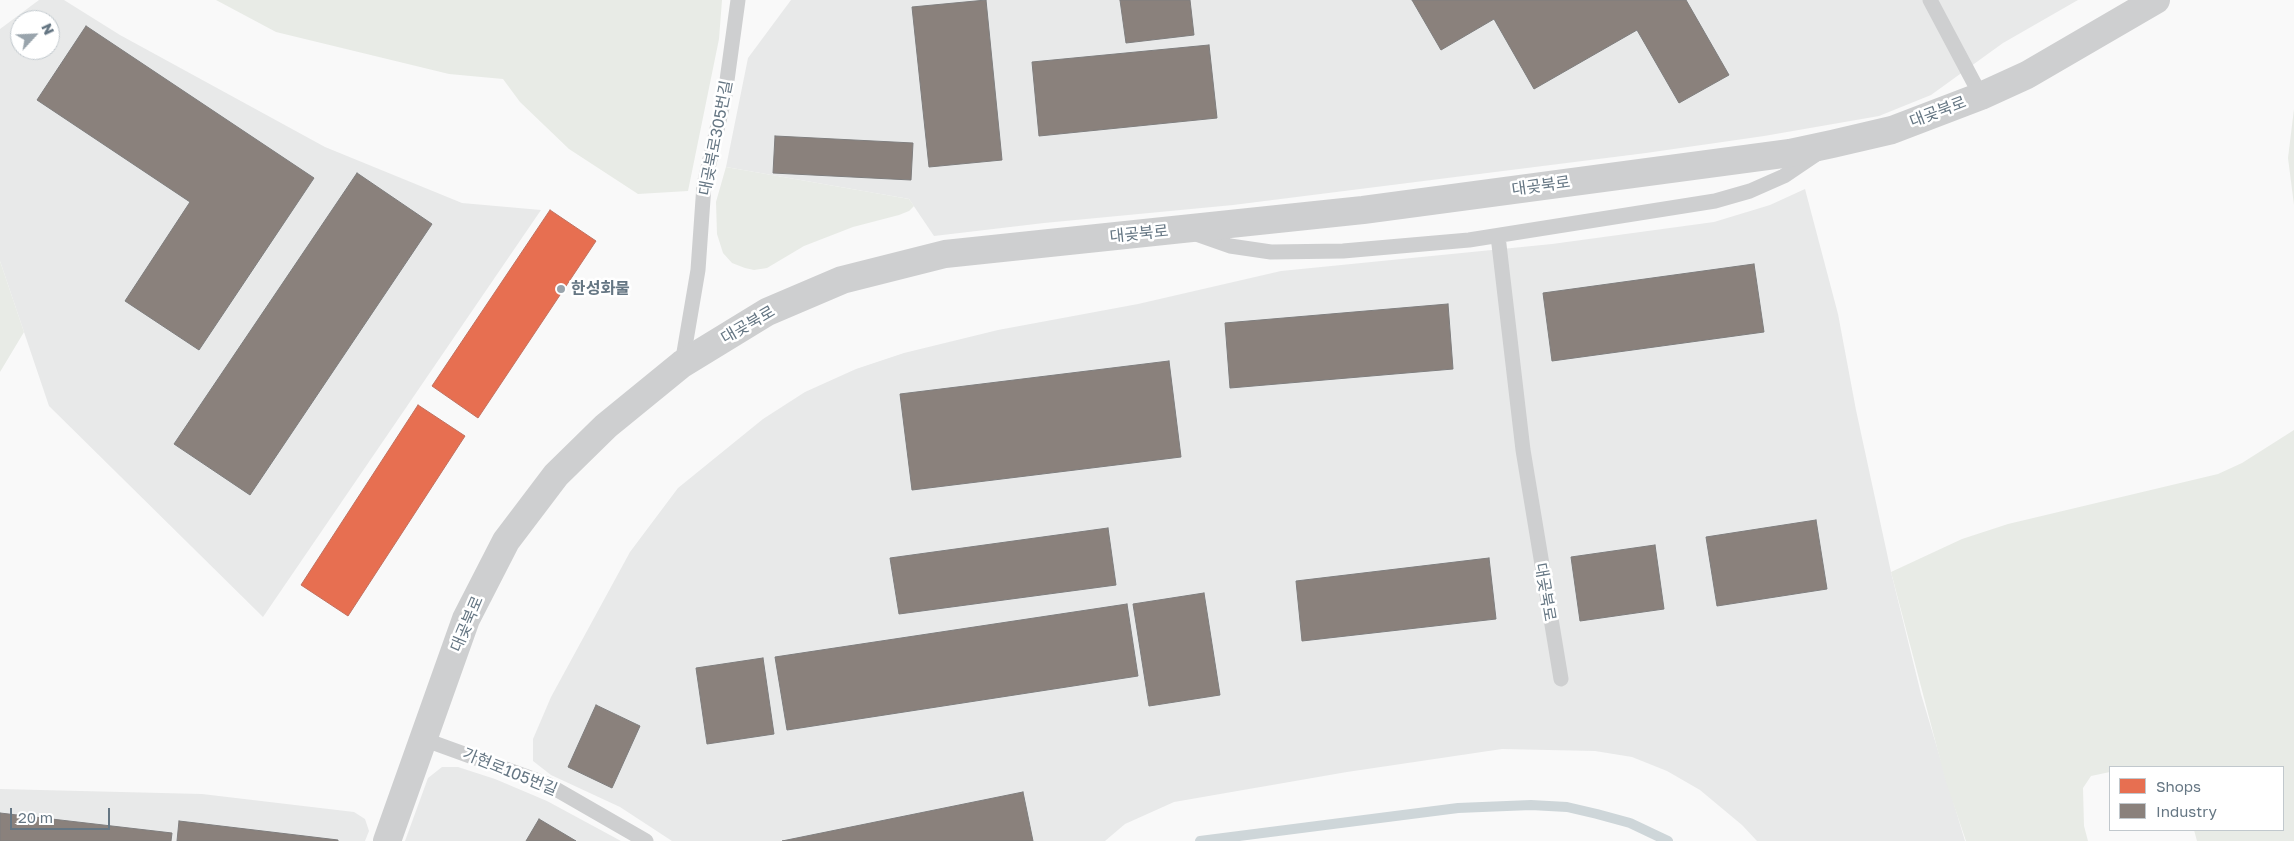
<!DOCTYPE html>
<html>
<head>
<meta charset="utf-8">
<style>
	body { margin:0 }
	#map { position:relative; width:2294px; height:841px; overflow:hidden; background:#f9f9f9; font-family:"Golos Text",sans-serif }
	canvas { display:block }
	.legend { position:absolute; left:2109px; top:766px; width:175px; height:65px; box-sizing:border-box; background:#fff; border:1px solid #c1c8cd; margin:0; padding:6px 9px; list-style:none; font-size:15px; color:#657683 }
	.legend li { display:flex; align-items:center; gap:10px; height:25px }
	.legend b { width:25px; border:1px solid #c1c8cd }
	.north { position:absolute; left:10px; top:10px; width:50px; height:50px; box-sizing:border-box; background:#fff; border:1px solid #c1c8cd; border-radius:50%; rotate:65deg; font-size:14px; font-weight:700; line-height:20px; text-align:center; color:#657683 }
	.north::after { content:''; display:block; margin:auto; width:18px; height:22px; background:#99a4ac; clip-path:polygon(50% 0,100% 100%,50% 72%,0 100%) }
	.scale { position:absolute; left:10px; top:808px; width:100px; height:22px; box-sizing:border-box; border:2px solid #657683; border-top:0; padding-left:6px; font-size:15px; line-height:18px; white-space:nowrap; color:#657683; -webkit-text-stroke:4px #fff; paint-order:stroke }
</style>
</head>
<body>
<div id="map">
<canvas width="2294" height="841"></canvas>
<ul class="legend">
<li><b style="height:14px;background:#e76f51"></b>Shops</li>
<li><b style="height:14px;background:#8a817c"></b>Industry</li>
</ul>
<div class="north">N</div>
<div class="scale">20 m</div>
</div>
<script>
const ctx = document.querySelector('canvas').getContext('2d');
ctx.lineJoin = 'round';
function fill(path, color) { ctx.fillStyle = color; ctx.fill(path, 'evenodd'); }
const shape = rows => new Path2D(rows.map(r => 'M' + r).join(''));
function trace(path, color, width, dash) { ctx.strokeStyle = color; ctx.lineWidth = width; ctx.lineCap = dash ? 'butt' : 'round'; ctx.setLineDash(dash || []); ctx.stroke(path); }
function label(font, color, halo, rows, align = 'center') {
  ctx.font = font + ' "Golos Text","Noto Sans KR",sans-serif'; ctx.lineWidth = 5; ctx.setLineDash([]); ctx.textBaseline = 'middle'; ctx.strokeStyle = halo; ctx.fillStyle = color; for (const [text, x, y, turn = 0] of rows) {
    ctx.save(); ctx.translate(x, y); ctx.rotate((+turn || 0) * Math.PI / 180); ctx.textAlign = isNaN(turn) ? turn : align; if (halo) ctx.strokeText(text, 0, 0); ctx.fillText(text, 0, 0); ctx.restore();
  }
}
fill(shape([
	[39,0,64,0,120,35,325,147,462,203,541,210,263,617,49,406,0,261,0,29],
	[20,20,50,20,50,50,20,50],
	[791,0,2078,0,2003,43,1931,95,1879,116,1764,136,1646,153,1233,205,1044,223,934,236,909,199,726,167,748,58],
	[1805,189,1838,314,1856,410,1891,572,1921,694,1965,841,1757,841,1742,825,1700,790,1667,771,1632,757,1595,751,1502,749,1347,772,1174,802,1125,824,1105,841,672,841,620,807,551,775,533,761,533,739,551,697,630,552,678,488,763,419,805,392,856,369,904,353,998,330,1138,304,1281,271,1552,244,1714,222,1770,205],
	[442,767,458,767,495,779,547,801,621,841,405,841,428,778],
	[0,789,202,794,354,812,365,819,369,831,365,841,0,841]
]), '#e8e9e9');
fill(shape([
	[216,0,722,0,719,39,688,191,638,194,569,149,520,102,503,79,449,74,276,32],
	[2294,109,2294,205,2288,158],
	[726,167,909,199,914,206,909,211,899,215,853,227,804,246,767,268,754,270,745,268,732,263,723,253,717,234,716,202],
	[0,261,24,332,0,372],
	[2294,430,2294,841,2197,841,2194,830,2283,830,2283,767,2110,767,2110,772,2091,776,2083,788,2084,826,2088,841,1966,841,1946,782,1891,572,1962,539,2008,524,2218,474,2242,463]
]), '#e8ebe6');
const shops = shape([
	[550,210,596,241,478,418,432,386,550,210],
	[418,405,465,436,348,616,301,585,418,405]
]);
fill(shops, '#e76f51');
trace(shops, '#c07160', 1);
const industry = shape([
	[986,0,1002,160,929,167,912,7,986,0],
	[1120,0,1190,0,1194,35,1126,43,1120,0],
	[1412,0,1686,0,1729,75,1679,103,1637,30,1534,89,1494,19,1441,50,1412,0],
	[86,26,314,178,199,350,125,301,190,202,37,100,86,26],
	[1209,45,1217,118,1039,136,1032,62,1209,45],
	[775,136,913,143,911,180,773,173,775,136],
	[357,173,432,224,250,495,174,444,357,173],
	[1754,264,1764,332,1552,361,1543,293,1754,264],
	[1448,304,1453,369,1230,388,1225,323,1448,304],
	[1169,361,1181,457,912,490,900,394,1169,361],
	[1816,520,1827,589,1717,606,1706,537,1816,520],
	[1108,528,1116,585,899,614,890,558,1108,528],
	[1655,545,1664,609,1580,621,1571,557,1655,545],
	[1489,558,1496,619,1302,641,1296,581,1489,558],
	[1204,593,1220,695,1149,706,1133,604,1204,593],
	[1127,604,1138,676,787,730,775,657,1127,604],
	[763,658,774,734,707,744,696,668,763,658],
	[596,705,640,726,612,788,568,767,596,705],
	[1023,792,1033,841,782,841,1023,792],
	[0,813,172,833,171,841,0,841,0,813],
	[539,819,576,841,526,841,539,819],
	[179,821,338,840,338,841,177,841,179,821]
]);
fill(industry, '#8a817c');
trace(industry, '#7f7e7e', 1);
trace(shape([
	[1200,841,1458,808,1531,805,1567,807,1597,814,1630,823,1668,841]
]), '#ced6d9', 10);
trace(shape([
	[1930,0,1981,96],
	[1193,233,1230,246,1271,252,1343,251,1469,240,1715,201,1750,191,1784,176,1818,153],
	[1498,236,1523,450,1561,679],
	[682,364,698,270,704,185,725,95,738,0],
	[423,739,547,784,646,841]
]), '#cecfd0', 15);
trace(shape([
	[387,841,466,619,506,541,556,475,606,426,682,364,767,312,842,280,945,254,1363,210,1790,153,1832,144,1892,130,1981,96,2027,75,2156,0]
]), '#cecfd0', 28);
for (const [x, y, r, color] of [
	[561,289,5,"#99a4ac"]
]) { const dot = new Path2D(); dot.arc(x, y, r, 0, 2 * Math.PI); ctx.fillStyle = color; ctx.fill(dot); trace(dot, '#fff', 2); }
label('16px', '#657683', '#fff', [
	["대곶북로",1938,112,-21],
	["대곶북로305번길",716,138,-79],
	["대곶북로",1541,186,-8],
	["대곶북로",1139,234,-6],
	["대곶북로",748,325,-30],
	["대곶북로",1545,592,80],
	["대곶북로",467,624,-67],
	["가현로105번길",510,772,22]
]);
label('bold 16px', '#657683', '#fff', [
	["한성화물",571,289]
], 'left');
</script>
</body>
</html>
